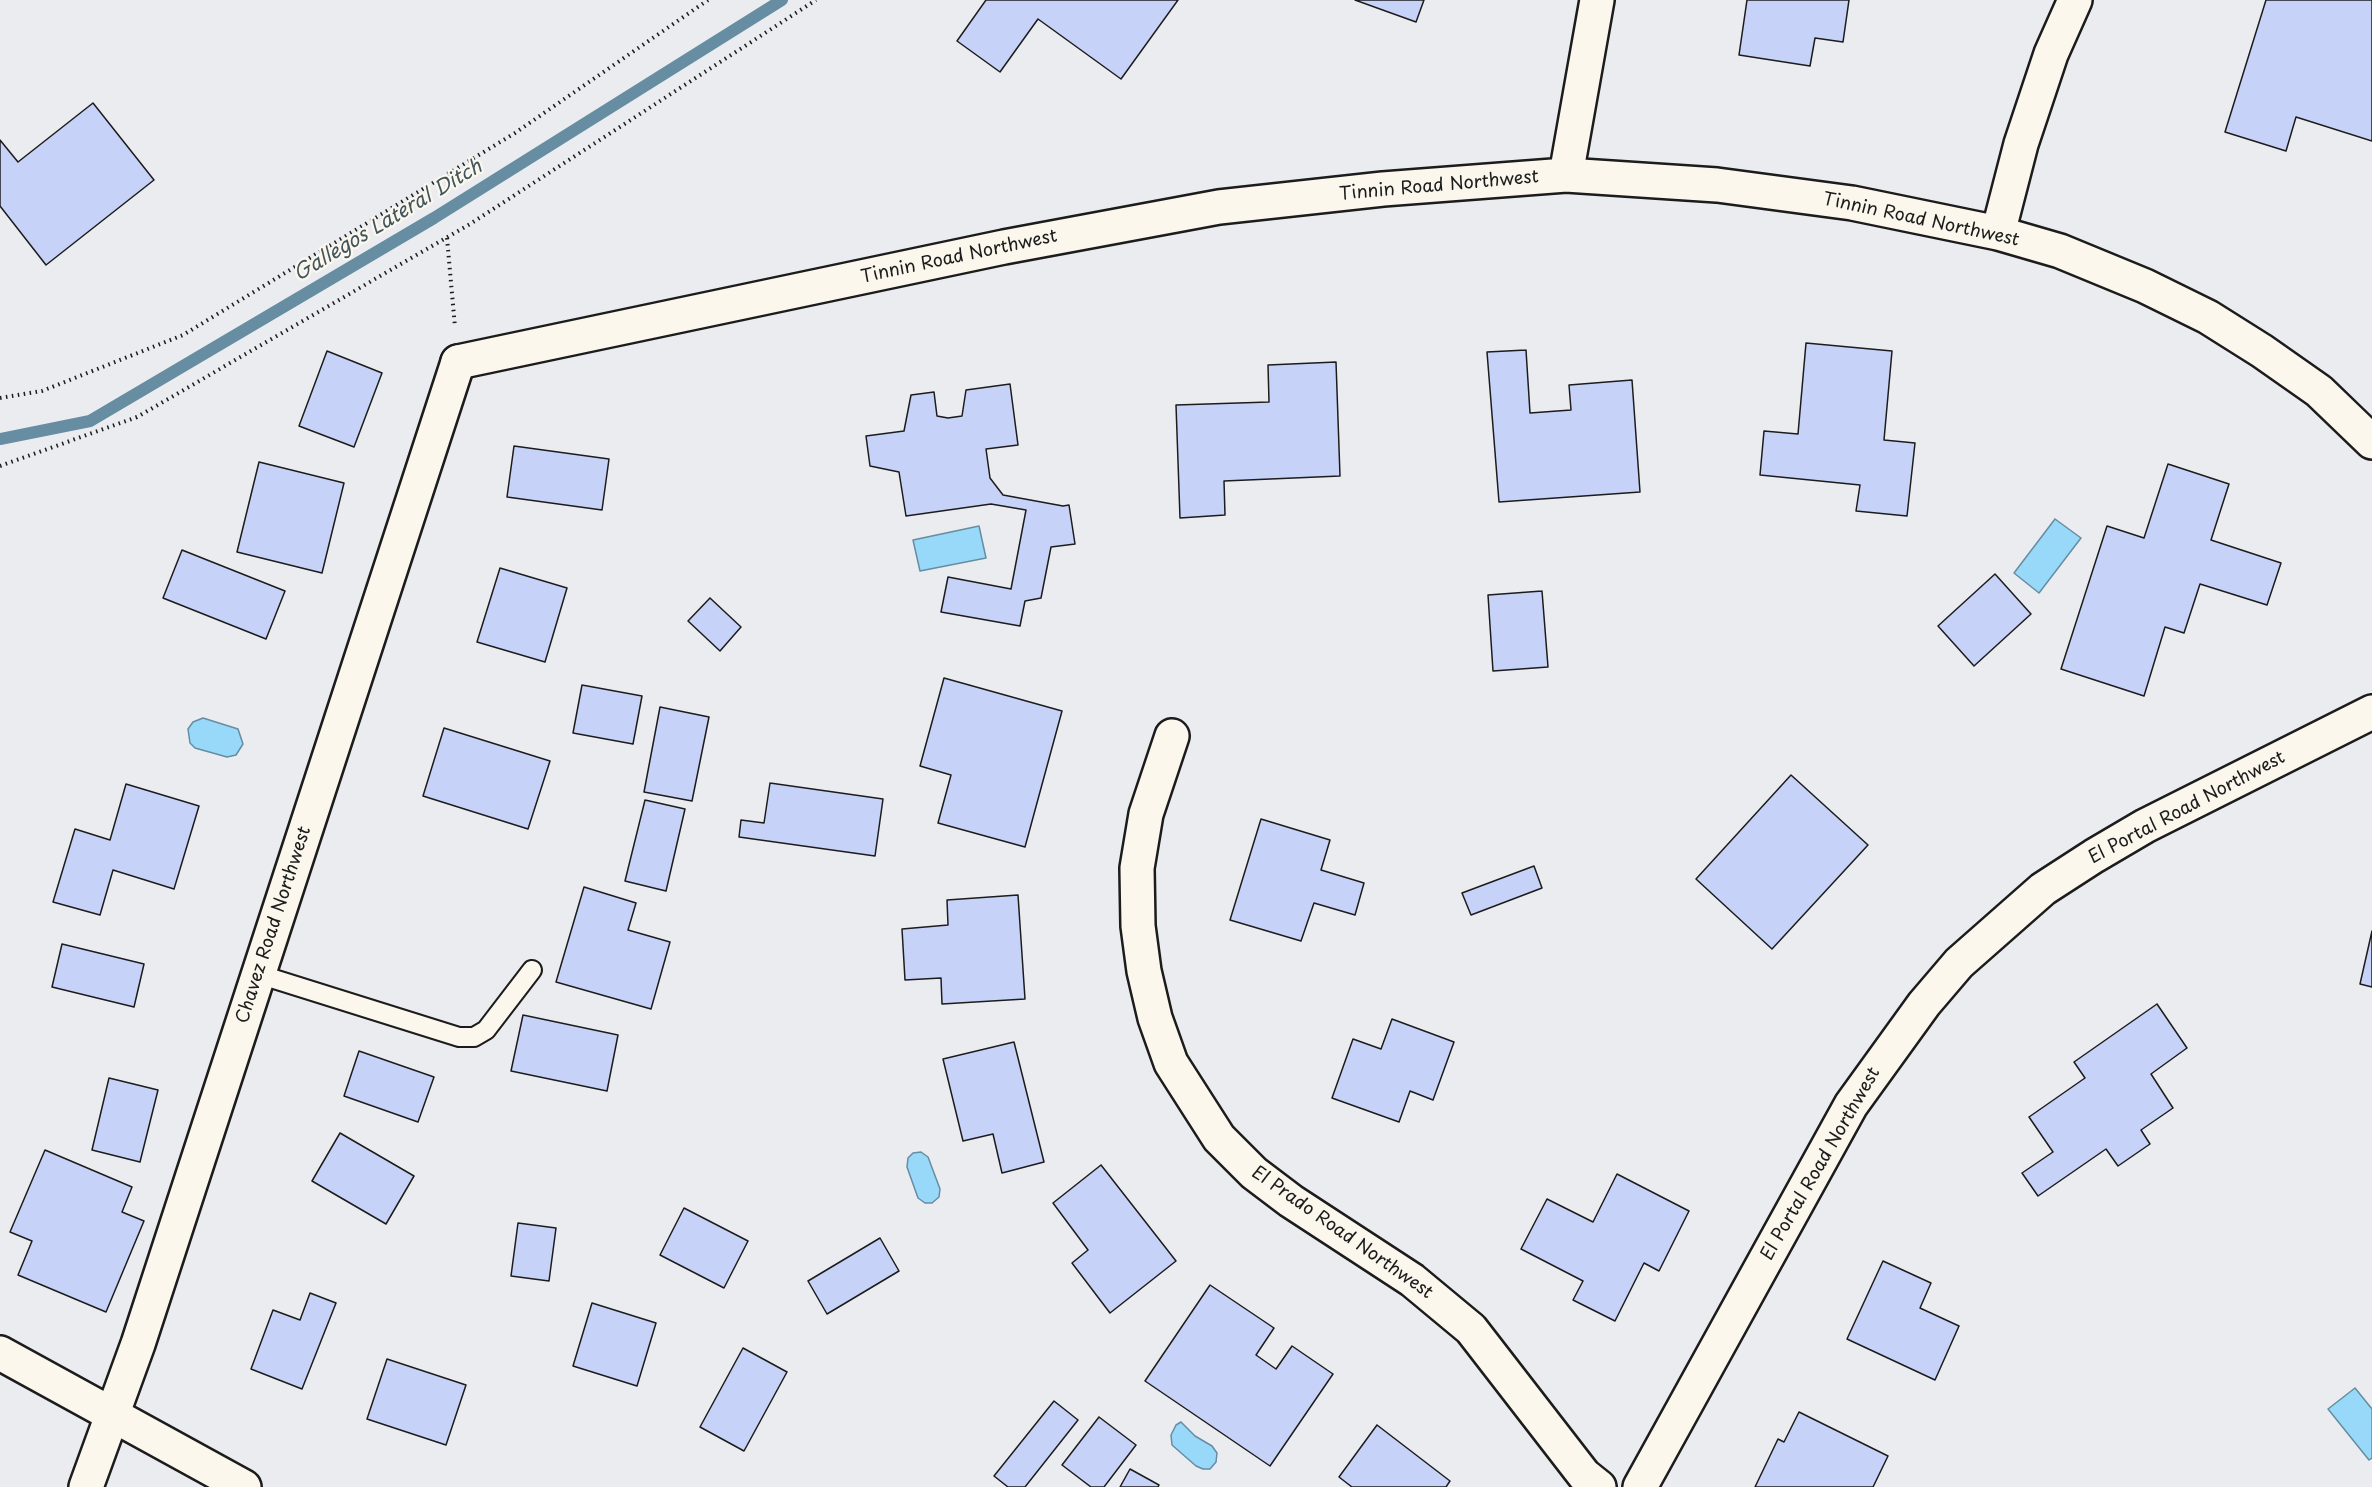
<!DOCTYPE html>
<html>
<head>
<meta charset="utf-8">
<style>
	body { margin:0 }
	canvas { display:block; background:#ebecf0 }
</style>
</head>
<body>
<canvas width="2372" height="1487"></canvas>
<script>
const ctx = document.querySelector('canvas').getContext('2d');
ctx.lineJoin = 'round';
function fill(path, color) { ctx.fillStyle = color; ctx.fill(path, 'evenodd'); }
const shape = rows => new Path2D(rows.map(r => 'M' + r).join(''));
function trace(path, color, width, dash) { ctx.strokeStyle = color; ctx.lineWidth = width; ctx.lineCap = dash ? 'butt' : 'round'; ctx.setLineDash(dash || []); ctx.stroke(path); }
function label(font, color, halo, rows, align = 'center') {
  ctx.font = font + ' "Playpen Sans",sans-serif'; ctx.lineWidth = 4.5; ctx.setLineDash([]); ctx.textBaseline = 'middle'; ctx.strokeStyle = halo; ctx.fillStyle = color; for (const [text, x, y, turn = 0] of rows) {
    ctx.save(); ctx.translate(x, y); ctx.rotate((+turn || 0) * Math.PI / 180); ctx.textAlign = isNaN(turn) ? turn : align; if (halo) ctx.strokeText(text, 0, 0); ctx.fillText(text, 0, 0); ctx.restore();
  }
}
const water = shape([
	[2055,519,2081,538,2039,593,2014,573,2055,519],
	[979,526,986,558,920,571,913,540,979,526],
	[203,718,238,729,243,744,236,755,227,757,195,748,190,743,188,729,193,722,203,718],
	[921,1152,928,1157,940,1189,939,1197,932,1203,925,1203,918,1198,907,1167,908,1158,913,1153,921,1152],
	[2355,1388,2372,1409,2372,1458,2369,1460,2328,1409,2355,1388],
	[1181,1422,1195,1436,1212,1446,1217,1453,1216,1462,1210,1469,1203,1469,1196,1466,1172,1445,1171,1435,1176,1425,1181,1422]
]);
fill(water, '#98d9fa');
trace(water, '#668da1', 1.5);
trace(shape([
	[0,439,90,421,434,218,782,0]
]), '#668da1', 12);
const building = shape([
	[986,0,1178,0,1121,79,1038,19,1000,72,957,41,986,0],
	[1355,0,1424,0,1416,22,1355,0],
	[1747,0,1849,0,1843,42,1815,38,1810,66,1739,55,1747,0],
	[2266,0,2372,0,2372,141,2296,117,2286,151,2225,132,2266,0],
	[93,103,154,180,46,265,0,206,0,140,18,162,93,103],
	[1806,343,1892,351,1884,440,1915,443,1907,516,1856,511,1860,485,1760,475,1764,431,1798,434,1806,343],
	[1526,350,1530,413,1571,410,1569,385,1632,380,1640,492,1499,502,1487,352,1526,350],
	[327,351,382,373,354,447,299,426,327,351],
	[1336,362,1340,476,1224,481,1225,515,1180,518,1176,405,1269,402,1268,365,1336,362],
	[1010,384,1018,445,986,449,990,478,1003,495,1063,506,1069,505,1075,544,1051,547,1041,598,1025,601,1020,626,941,612,948,577,1011,589,1026,510,991,504,906,516,899,472,870,466,866,436,904,431,911,395,934,392,937,416,948,418,962,416,966,390,1010,384],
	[514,446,609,459,602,510,507,497,514,446],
	[259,462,344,483,322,573,237,552,259,462],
	[2168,464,2229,484,2211,540,2281,563,2267,605,2200,584,2184,633,2165,627,2144,696,2061,669,2107,526,2144,538,2168,464],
	[182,550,285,591,266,639,163,598,182,550],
	[500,568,567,588,545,662,477,642,500,568],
	[1995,574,2031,614,1974,666,1938,626,1995,574],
	[1542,591,1548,667,1493,671,1488,595,1542,591],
	[710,598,741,627,720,651,688,621,710,598],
	[944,678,1062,711,1025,847,938,823,951,775,920,766,944,678],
	[582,685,642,696,633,744,573,733,582,685],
	[660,707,709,717,692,801,644,792,660,707],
	[444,728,550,761,528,829,423,796,444,728],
	[1791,775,1868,845,1772,949,1696,879,1791,775],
	[770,783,883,799,875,856,739,837,741,820,764,823,770,783],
	[126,784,199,806,174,889,113,870,100,915,53,902,75,829,110,840,126,784],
	[645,800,685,809,666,891,625,881,645,800],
	[1261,819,1330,840,1321,870,1364,883,1355,915,1314,903,1301,941,1230,920,1261,819],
	[1534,866,1542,888,1471,915,1462,893,1534,866],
	[584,887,636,903,628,930,670,942,651,1009,556,982,584,887],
	[1018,895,1025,999,942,1004,941,978,905,980,902,929,948,925,947,900,1018,895],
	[2372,931,2372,987,2360,984,2372,931],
	[62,944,144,964,134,1007,52,987,62,944],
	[2157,1004,2187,1048,2151,1074,2173,1108,2141,1130,2150,1144,2118,1166,2106,1149,2038,1196,2022,1173,2053,1152,2029,1117,2085,1078,2074,1062,2157,1004],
	[523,1015,618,1035,607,1091,511,1071,523,1015],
	[1392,1019,1454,1042,1433,1100,1410,1091,1399,1122,1332,1098,1353,1039,1381,1049,1392,1019],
	[1014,1042,1044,1162,1002,1173,993,1134,963,1141,943,1059,1014,1042],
	[359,1051,434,1077,418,1122,344,1096,359,1051],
	[109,1078,158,1090,140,1162,92,1150,109,1078],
	[340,1133,414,1176,386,1224,312,1181,340,1133],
	[45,1150,132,1187,122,1212,144,1221,106,1312,18,1275,32,1241,10,1232,45,1150],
	[1101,1165,1176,1261,1110,1313,1072,1263,1088,1250,1053,1203,1101,1165],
	[1617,1174,1689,1211,1659,1271,1644,1263,1615,1321,1573,1300,1583,1281,1521,1249,1547,1199,1593,1222,1617,1174],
	[684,1208,748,1241,724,1288,660,1255,684,1208],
	[518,1223,556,1228,549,1281,511,1276,518,1223],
	[880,1238,899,1271,827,1314,808,1281,880,1238],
	[1883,1261,1931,1283,1920,1308,1959,1326,1935,1380,1847,1339,1883,1261],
	[1210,1285,1274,1328,1256,1355,1276,1369,1292,1346,1333,1374,1270,1466,1145,1381,1210,1285],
	[310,1293,336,1303,302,1389,251,1369,273,1310,300,1320,310,1293],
	[592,1303,656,1323,637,1386,573,1366,592,1303],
	[743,1348,787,1372,744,1451,700,1427,743,1348],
	[387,1359,466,1385,446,1445,367,1419,387,1359],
	[1054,1401,1078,1420,1025,1487,1008,1487,994,1476,1054,1401],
	[1799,1412,1888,1456,1873,1487,1755,1487,1778,1439,1784,1442,1799,1412],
	[1099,1417,1136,1445,1104,1487,1091,1487,1062,1465,1099,1417],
	[1377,1425,1450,1481,1446,1487,1352,1487,1339,1477,1377,1425],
	[1130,1469,1159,1485,1158,1487,1120,1487,1130,1469]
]);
fill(building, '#c7d2f9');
trace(building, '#1c1c1c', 1.5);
const lane = shape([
	[258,974,459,1037,474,1037,486,1030,532,970]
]);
const street = shape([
	[1566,175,1597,0],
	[1998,233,2021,144,2051,54,2075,0],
	[458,362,1004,247,1219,207,1383,189,1566,175,1717,185,1852,203,1998,233,2060,251,2145,286,2208,317,2262,351,2319,391,2372,442],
	[1172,736,1146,814,1137,868,1138,926,1144,971,1155,1018,1171,1063,1219,1138,1254,1173,1291,1201,1412,1280,1471,1329,1584,1475,1599,1487],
	[1640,1487,1851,1105,1924,1004,1959,963,2043,889,2094,856,2145,826,2372,712]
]);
const secondary = shape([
	[0,1353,244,1487],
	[86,1487,138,1344,458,362]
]);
trace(lane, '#1c1c1c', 22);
trace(street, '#1c1c1c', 38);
trace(secondary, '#1c1c1c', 38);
trace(shape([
	[447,238,455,327],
	[0,398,42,391,183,335,515,133,708,0],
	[0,466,137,417,470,224,816,0]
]), '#1c1c1c', 4, [1.5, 4.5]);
trace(lane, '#fbf7ec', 18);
trace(street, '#fbf7ec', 33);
trace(secondary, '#fbf7ec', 33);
label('18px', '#1c1c1c', '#fbf7ec', [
	["Tinnin Road Northwest",1439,186,-5],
	["Tinnin Road Northwest",1921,220,12],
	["Tinnin Road Northwest",959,257,-12],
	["El Portal Road Northwest",2187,808,-28],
	["Chavez Road Northwest",274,925,-72],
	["El Portal Road Northwest",1821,1164,-60],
	["El Prado Road Northwest",1342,1233,35]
]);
label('italic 20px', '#41555f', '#fbf7ec', [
	["Gallegos Lateral Ditch",388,221,-31]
]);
</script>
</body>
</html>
